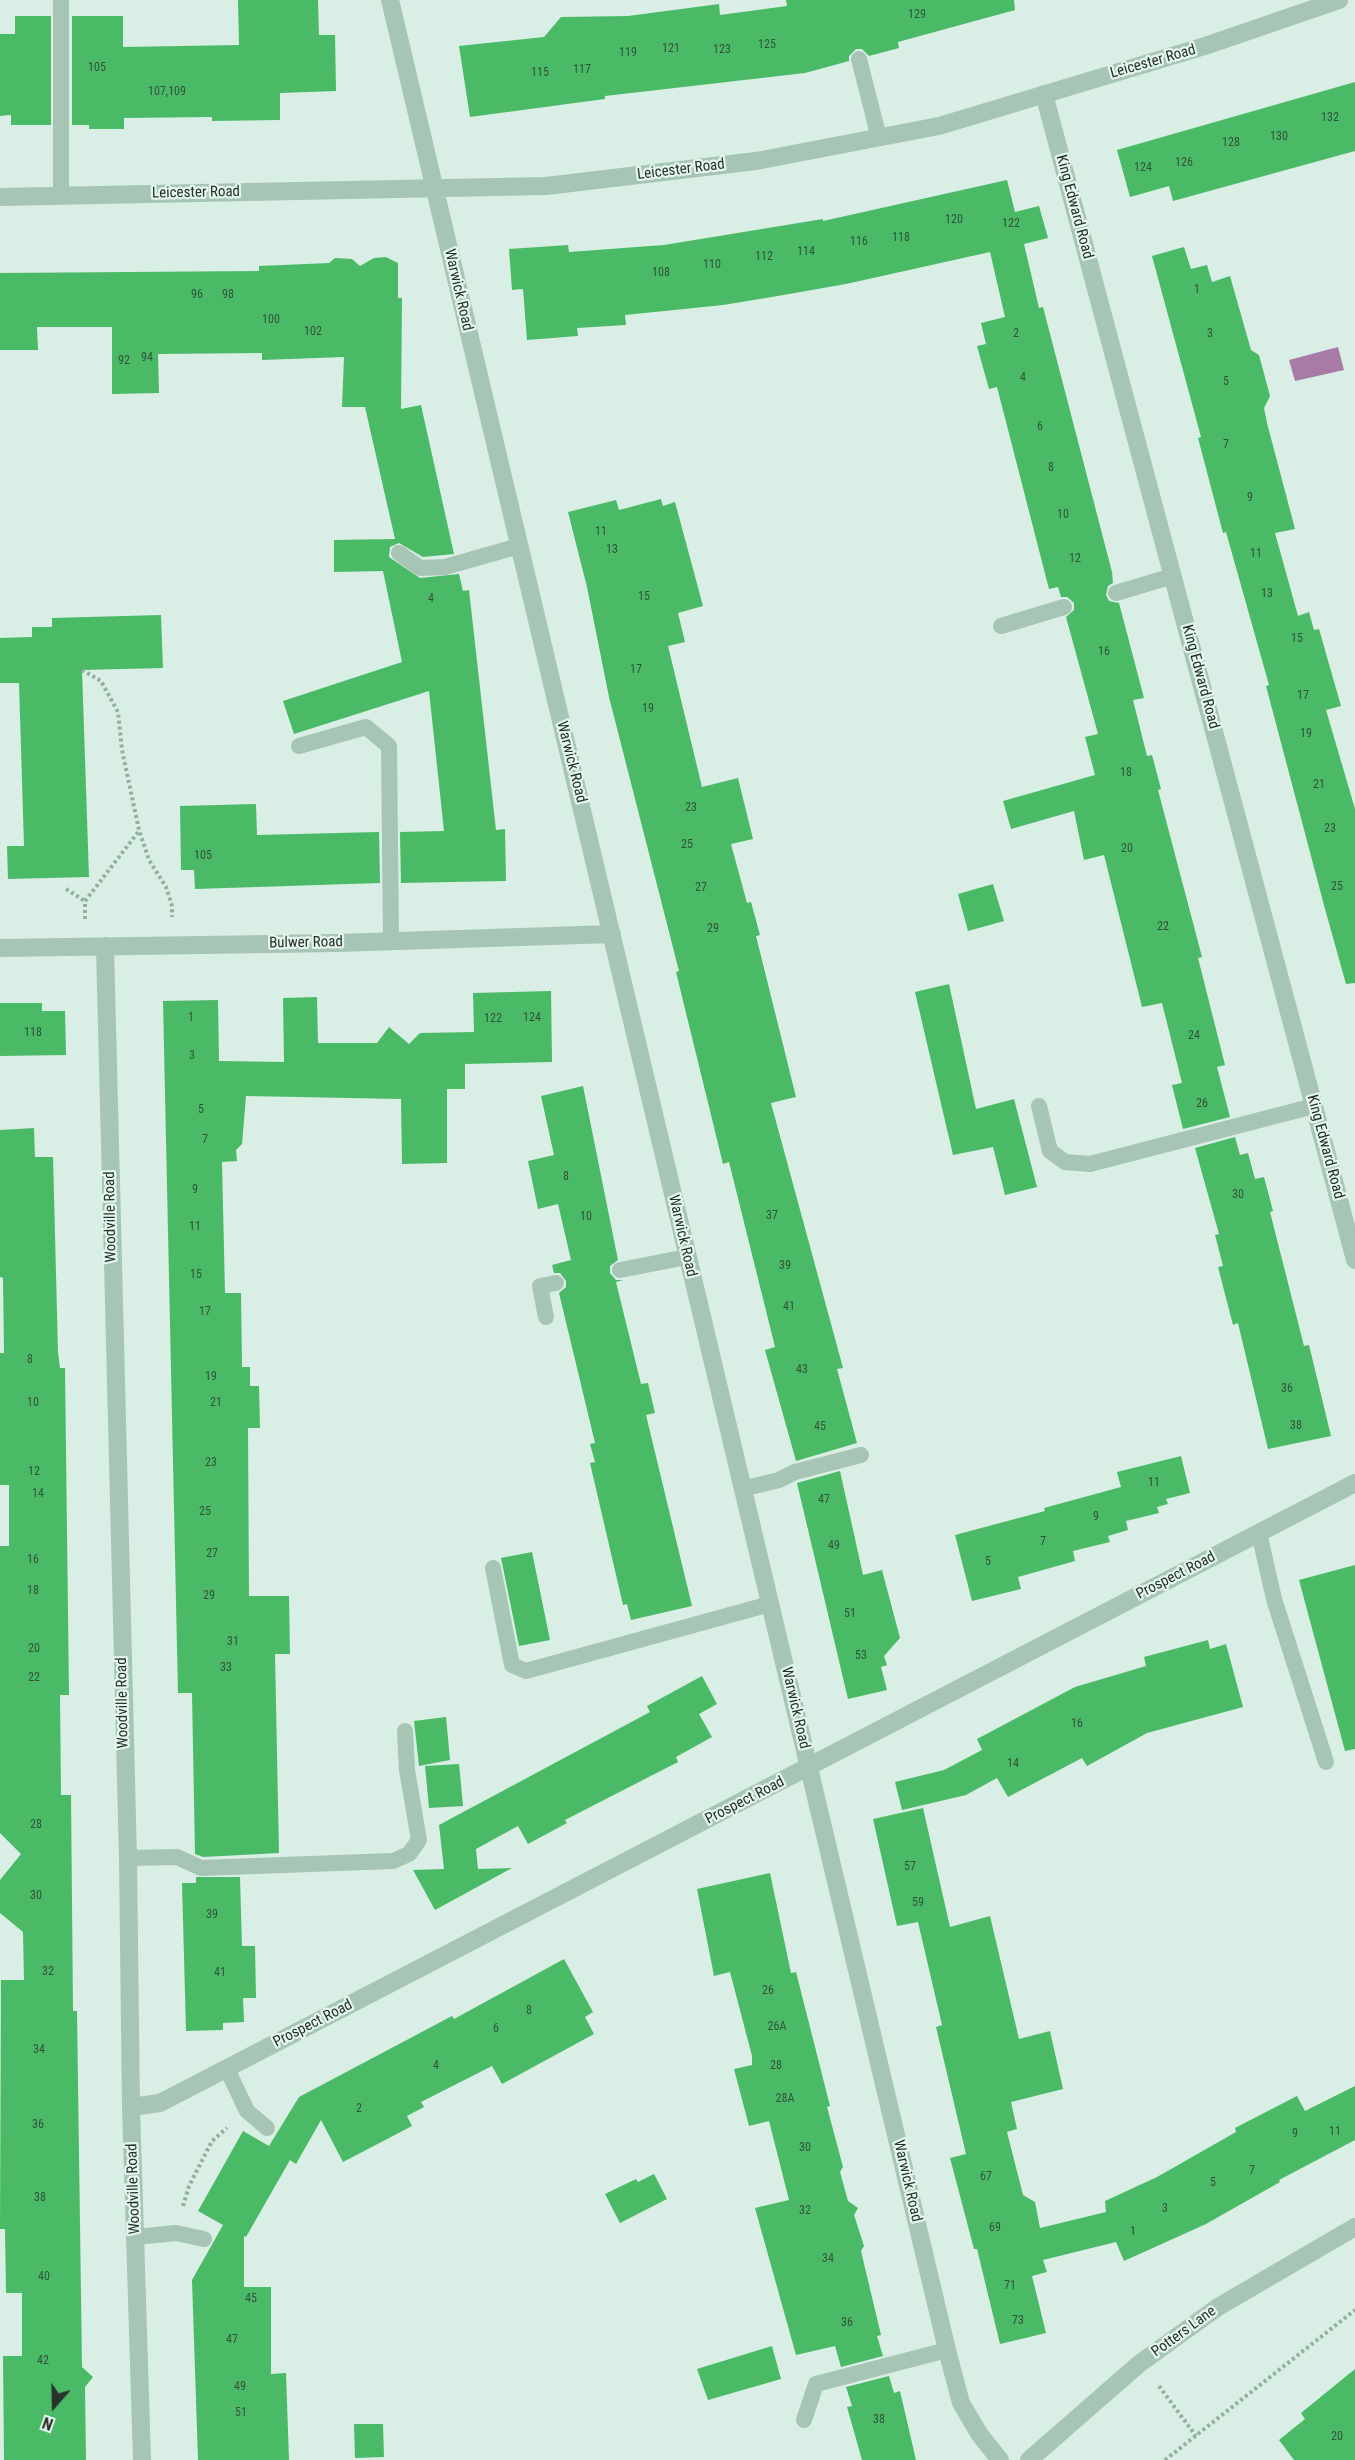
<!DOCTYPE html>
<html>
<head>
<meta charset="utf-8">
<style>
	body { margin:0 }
	#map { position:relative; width:1355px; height:2460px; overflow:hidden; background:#d9eee4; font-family:"Roboto Condensed",sans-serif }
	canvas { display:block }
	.north { position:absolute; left:24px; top:2376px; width:60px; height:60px; -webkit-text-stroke:4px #e4f6ee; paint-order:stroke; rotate:200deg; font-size:16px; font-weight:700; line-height:24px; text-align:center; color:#26322a }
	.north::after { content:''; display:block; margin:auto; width:21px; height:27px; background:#26322a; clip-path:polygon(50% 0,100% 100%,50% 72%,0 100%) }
</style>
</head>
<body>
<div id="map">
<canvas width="1355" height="2460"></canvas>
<div class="north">N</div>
</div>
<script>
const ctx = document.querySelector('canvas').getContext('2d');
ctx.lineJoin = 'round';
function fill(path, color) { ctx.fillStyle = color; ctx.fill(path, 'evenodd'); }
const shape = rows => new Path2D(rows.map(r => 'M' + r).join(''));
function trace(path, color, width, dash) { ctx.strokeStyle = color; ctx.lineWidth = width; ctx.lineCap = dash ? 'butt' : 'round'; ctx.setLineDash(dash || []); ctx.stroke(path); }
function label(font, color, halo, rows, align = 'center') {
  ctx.font = font + ' "Roboto Condensed",sans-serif'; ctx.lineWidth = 4.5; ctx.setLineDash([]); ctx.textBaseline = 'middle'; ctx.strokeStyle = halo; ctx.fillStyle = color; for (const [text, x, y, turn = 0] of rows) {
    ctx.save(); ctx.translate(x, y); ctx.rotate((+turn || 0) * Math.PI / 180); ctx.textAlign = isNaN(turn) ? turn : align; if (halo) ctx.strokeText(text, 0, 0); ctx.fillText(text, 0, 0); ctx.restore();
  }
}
fill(shape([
	[1338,347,1344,370,1295,381,1289,360]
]), '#a87ba6');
fill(shape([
	[238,0,318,0,319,35,335,35,336,91,280,93,280,120,212,121,212,117,124,118,124,129,89,129,89,125,72,125,72,16,123,16,123,47,239,45],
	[786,0,1014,0,1015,10,898,42,899,48,869,56,862,49,856,49,849,56,849,61,805,73,605,96,605,99,470,117,459,46,544,37,561,17,628,16,719,4,720,15,787,6],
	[15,16,51,16,51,125,11,125,11,115,0,116,0,34,15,34],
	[1355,82,1355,151,1173,201,1169,186,1130,197,1117,150],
	[1007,180,1015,212,1039,206,1048,238,1024,244,1039,308,1043,307,1112,572,1113,583,1108,586,1106,595,1109,601,1119,603,1144,698,1133,700,1147,756,1152,755,1161,789,1158,790,1202,957,1198,958,1225,1065,1217,1067,1230,1117,1183,1129,1172,1085,1182,1083,1162,1003,1142,1007,1104,855,1084,860,1074,811,1011,829,1003,801,1095,775,1085,737,1098,734,1066,617,1074,610,1074,603,1067,597,1061,597,1058,587,1049,589,997,387,989,389,977,346,986,344,981,323,1005,317,990,252,846,284,772,297,723,305,625,315,626,325,577,328,578,336,527,340,523,289,512,290,509,249,568,245,569,252,664,245,823,219,823,221],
	[1184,247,1191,269,1207,265,1212,282,1230,276,1251,350,1259,355,1270,396,1264,408,1267,423,1295,529,1275,533,1298,616,1309,612,1314,630,1319,629,1341,706,1326,710,1355,809,1355,983,1346,984,1325,909,1266,686,1269,685,1226,532,1223,533,1198,438,1201,437,1152,256],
	[386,257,398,263,398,298,402,298,401,409,421,405,454,554,423,557,399,543,390,547,389,557,420,578,459,574,463,591,469,590,496,830,505,829,506,881,401,883,400,832,444,831,429,691,294,734,283,701,402,662,383,571,334,572,334,540,395,539,365,407,342,407,344,357,262,360,262,353,158,354,159,393,112,394,112,327,37,327,38,350,0,350,0,273,259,271,259,266,329,263,335,258,352,259,360,266,374,258],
	[661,499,663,506,675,502,703,606,678,613,685,642,668,646,702,787,738,778,753,839,731,844,747,903,751,902,760,935,756,936,796,1097,771,1103,843,1368,837,1369,857,1443,796,1461,765,1350,775,1347,729,1162,723,1164,676,972,679,971,609,697,587,587,568,512,616,500,619,510],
	[161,615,163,668,82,670,89,877,8,879,7,846,24,846,19,683,0,683,0,638,32,637,32,627,52,627,52,618],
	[256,804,257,835,379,832,380,883,195,889,194,870,181,870,180,806],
	[993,884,1004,921,968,931,958,894],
	[949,984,976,1109,1014,1099,1037,1187,1005,1195,993,1147,953,1155,915,992],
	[551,991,552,1062,465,1064,465,1089,447,1089,447,1163,402,1164,401,1099,246,1096,242,1144,236,1150,237,1161,222,1162,225,1293,241,1293,242,1367,250,1367,250,1386,259,1386,260,1428,248,1428,249,1596,289,1596,290,1654,275,1654,279,1853,203,1857,195,1854,192,1693,178,1693,163,1001,218,1000,219,1061,284,1062,283,998,317,997,318,1043,377,1043,389,1027,409,1044,420,1033,474,1032,473,993],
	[0,1003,42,1003,42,1011,65,1011,66,1055,0,1056],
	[583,1086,618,1260,610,1266,610,1273,616,1280,623,1280,616,1282,641,1384,648,1383,655,1413,646,1415,692,1606,631,1620,627,1604,623,1605,590,1463,595,1462,590,1444,595,1443,559,1293,566,1287,566,1281,560,1273,554,1273,552,1265,571,1260,558,1204,538,1209,528,1161,554,1155,541,1096],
	[34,1128,35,1157,53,1157,58,1352,60,1368,65,1368,69,1695,60,1695,61,1795,71,1795,73,2011,77,2011,82,2367,93,2377,85,2387,86,2460,4,2460,3,2356,22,2356,22,2293,6,2293,5,2229,0,2229,1,1980,24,1980,23,1932,0,1913,0,1880,21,1854,0,1833,0,1546,9,1546,9,1485,0,1485,0,1353,4,1353,3,1278,0,1277,0,1130],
	[1235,1137,1240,1155,1248,1153,1255,1179,1264,1177,1273,1211,1270,1212,1304,1346,1309,1345,1331,1436,1268,1449,1238,1323,1233,1325,1218,1267,1223,1266,1215,1235,1219,1234,1195,1148],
	[1181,1456,1190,1493,1166,1499,1168,1504,1157,1507,1159,1513,1126,1521,1128,1530,1108,1536,1110,1542,1073,1551,1075,1561,1018,1577,1021,1589,972,1601,955,1535,1045,1511,1044,1508,1121,1487,1117,1472],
	[840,1471,863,1575,882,1570,900,1638,884,1656,887,1665,881,1667,887,1690,848,1699,797,1483],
	[532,1552,550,1640,519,1646,501,1558],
	[1355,1565,1355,1749,1345,1751,1299,1580],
	[1208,1640,1210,1649,1226,1644,1243,1707,1147,1733,1087,1766,1082,1758,1008,1797,997,1778,966,1795,902,1810,895,1782,944,1770,982,1750,977,1739,1075,1687,1146,1666,1144,1657],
	[702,1676,717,1704,699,1714,712,1737,676,1757,678,1762,565,1820,567,1823,528,1844,518,1826,476,1849,478,1869,512,1868,435,1910,413,1870,444,1869,439,1825,650,1712,647,1706],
	[446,1717,450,1760,419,1766,414,1721],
	[459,1764,463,1806,429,1808,425,1766],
	[923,1808,950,1927,990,1916,1019,2039,1050,2031,1063,2089,1011,2102,1017,2129,1007,2132,1023,2195,1035,2202,1040,2228,1106,2212,1105,2201,1157,2177,1236,2132,1235,2128,1297,2096,1305,2111,1355,2086,1355,2140,1279,2180,1280,2182,1206,2224,1124,2261,1116,2242,1043,2260,1047,2272,1032,2276,1046,2333,1000,2344,977,2249,974,2249,950,2158,966,2154,936,2027,942,2025,918,1922,897,1926,873,1819],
	[770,1873,791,1973,796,1972,830,2106,827,2107,843,2167,840,2172,848,2201,858,2208,854,2215,864,2246,861,2251,881,2335,877,2336,883,2356,841,2367,835,2346,796,2355,755,2208,789,2200,769,2121,749,2126,734,2069,752,2065,752,2056,730,1972,714,1976,697,1889],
	[196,1877,240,1877,242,1946,255,1946,256,1998,243,1998,244,2022,223,2023,223,2030,186,2031,182,1883,196,1883],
	[564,1959,593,2012,585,2017,594,2034,502,2084,492,2066,421,2102,424,2107,407,2116,412,2126,343,2162,321,2120,296,2164,290,2160,246,2237,244,2236,244,2287,271,2287,271,2374,286,2373,289,2460,198,2460,192,2280,223,2225,198,2211,243,2131,269,2146,299,2097,452,2016,454,2019],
	[654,2174,667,2199,620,2223,605,2194,636,2179,638,2182],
	[772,2346,781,2379,708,2400,697,2369],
	[1355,2369,1355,2460,1294,2460,1279,2440,1305,2419,1301,2413],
	[889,2376,894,2393,900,2391,916,2460,862,2460,847,2407,852,2406,846,2387],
	[354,2424,383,2424,384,2457,355,2458]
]), '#4bba67');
trace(shape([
	[82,670,101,681,118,712,122,750,139,830,149,860,166,887,172,906,172,917],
	[66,889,85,901],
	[85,919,85,901,139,831],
	[183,2206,189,2186,212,2141,227,2128],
	[1159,2386,1196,2436],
	[1165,2460,1355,2310]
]), '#91b09f', 4, [3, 3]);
trace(shape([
	[61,0,61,196],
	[859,59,879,138],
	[399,553,420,568,445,567,519,546],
	[1116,593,1173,576],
	[1001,626,1064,607],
	[299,746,366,727,389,746,391,941],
	[1039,1106,1050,1151,1065,1162,1090,1164,1314,1106],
	[620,1270,687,1257],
	[546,1317,540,1286,556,1283],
	[742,1489,779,1480,795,1472,861,1455],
	[1259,1533,1274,1599,1326,1762],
	[493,1568,512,1665,526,1671,770,1604],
	[128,1858,177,1857,201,1868,393,1861,409,1854,419,1840,407,1770,405,1731],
	[227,2069,247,2111,267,2128],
	[135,2237,176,2233,204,2239],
	[804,2420,816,2384,947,2350]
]), '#a6c5b4', 16);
trace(shape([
	[390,0,947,2350,961,2403,980,2435,1000,2460],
	[1044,94,1355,1260],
	[0,197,546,186,756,161,939,126,1205,46,1339,0],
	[105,946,128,1858,131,2107,142,2460],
	[0,948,337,943,612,934],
	[131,2107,160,2103,1355,1483],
	[1029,2460,1139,2364,1218,2307,1355,2227]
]), '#a6c5b4', 18);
label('12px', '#2f5439', null, [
	["129",917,15],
	["125",767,45],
	["121",671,49],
	["123",722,50],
	["119",628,53],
	["105",97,68],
	["117",582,70],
	["115",540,73],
	["107,109",167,92],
	["132",1330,118],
	["130",1279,137],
	["128",1231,143],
	["126",1184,163],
	["124",1143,168],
	["120",954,220],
	["122",1011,224],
	["118",901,238],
	["116",859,242],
	["114",806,252],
	["112",764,257],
	["110",712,265],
	["108",661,273],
	["1",1197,290],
	["96",197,295],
	["98",228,295],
	["100",271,320],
	["102",313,332],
	["2",1016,334],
	["3",1210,334],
	["94",147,358],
	["92",124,361],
	["4",1023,378],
	["5",1226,382],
	["6",1040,427],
	["7",1226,445],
	["8",1051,468],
	["9",1250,498],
	["10",1063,515],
	["11",601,532],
	["13",612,550],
	["11",1256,554],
	["12",1075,559],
	["13",1267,594],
	["15",644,597],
	["4",431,599],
	["15",1297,639],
	["16",1104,652],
	["17",636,670],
	["17",1303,696],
	["19",648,709],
	["19",1306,734],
	["18",1126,773],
	["21",1319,785],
	["23",691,808],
	["23",1330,829],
	["25",687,845],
	["20",1127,849],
	["105",203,856],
	["25",1337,887],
	["27",701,888],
	["22",1163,927],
	["29",713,929],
	["1",191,1018],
	["124",532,1018],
	["122",493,1019],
	["118",33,1033],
	["24",1194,1036],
	["3",192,1056],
	["26",1202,1104],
	["5",201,1110],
	["7",205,1140],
	["8",566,1177],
	["9",195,1190],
	["30",1238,1195],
	["37",772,1216],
	["10",586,1217],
	["11",195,1227],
	["39",785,1266],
	["15",196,1275],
	["41",789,1307],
	["17",205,1312],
	["8",30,1360],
	["43",802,1370],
	["19",211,1377],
	["36",1287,1389],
	["10",33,1403],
	["21",216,1403],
	["38",1296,1426],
	["45",820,1427],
	["23",211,1463],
	["12",34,1472],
	["11",1154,1483],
	["14",38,1494],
	["47",824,1500],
	["25",205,1512],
	["9",1096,1517],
	["7",1043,1542],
	["49",834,1546],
	["27",212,1554],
	["16",33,1560],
	["5",988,1562],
	["18",33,1591],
	["29",209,1596],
	["51",850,1614],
	["31",233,1642],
	["20",34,1649],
	["53",861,1656],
	["33",226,1668],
	["22",34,1678],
	["16",1077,1724],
	["14",1013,1764],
	["28",36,1825],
	["57",910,1867],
	["30",36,1896],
	["59",918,1903],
	["39",212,1915],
	["32",48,1972],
	["41",220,1973],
	["26",768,1991],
	["8",529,2011],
	["26A",777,2027],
	["6",496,2029],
	["34",39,2050],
	["4",436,2066],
	["28",776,2066],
	["28A",785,2099],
	["2",359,2109],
	["36",38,2125],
	["11",1335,2132],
	["9",1295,2134],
	["30",805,2148],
	["7",1252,2171],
	["67",986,2177],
	["5",1213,2183],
	["38",40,2198],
	["3",1165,2209],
	["32",805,2211],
	["69",995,2228],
	["1",1133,2232],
	["34",828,2259],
	["40",44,2277],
	["71",1010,2286],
	["45",251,2299],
	["73",1018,2321],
	["36",847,2323],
	["47",232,2340],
	["42",43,2361],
	["49",240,2387],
	["51",241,2413],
	["38",879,2420],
	["20",1337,2437]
]);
label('15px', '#26322a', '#e4f6ee', [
	["Leicester Road",1153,62,-16],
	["Leicester Road",681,170,-7],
	["Leicester Road",196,193,-1],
	["King Edward Road",1074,207,75],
	["Warwick Road",458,290,77],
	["King Edward Road",1200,677,75],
	["Warwick Road",571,762,76],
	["Bulwer Road",306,943,-1],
	["King Edward Road",1325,1147,75],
	["Woodville Road",111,1217,-91],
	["Warwick Road",682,1236,77],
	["Prospect Road",1176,1576,-27],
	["Woodville Road",123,1703,-91],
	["Warwick Road",795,1708,77],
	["Prospect Road",745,1801,-27],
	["Prospect Road",313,2024,-27],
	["Warwick Road",907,2181,77],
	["Woodville Road",134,2189,-92],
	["Potters Lane",1184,2332,-36]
]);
</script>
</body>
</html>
